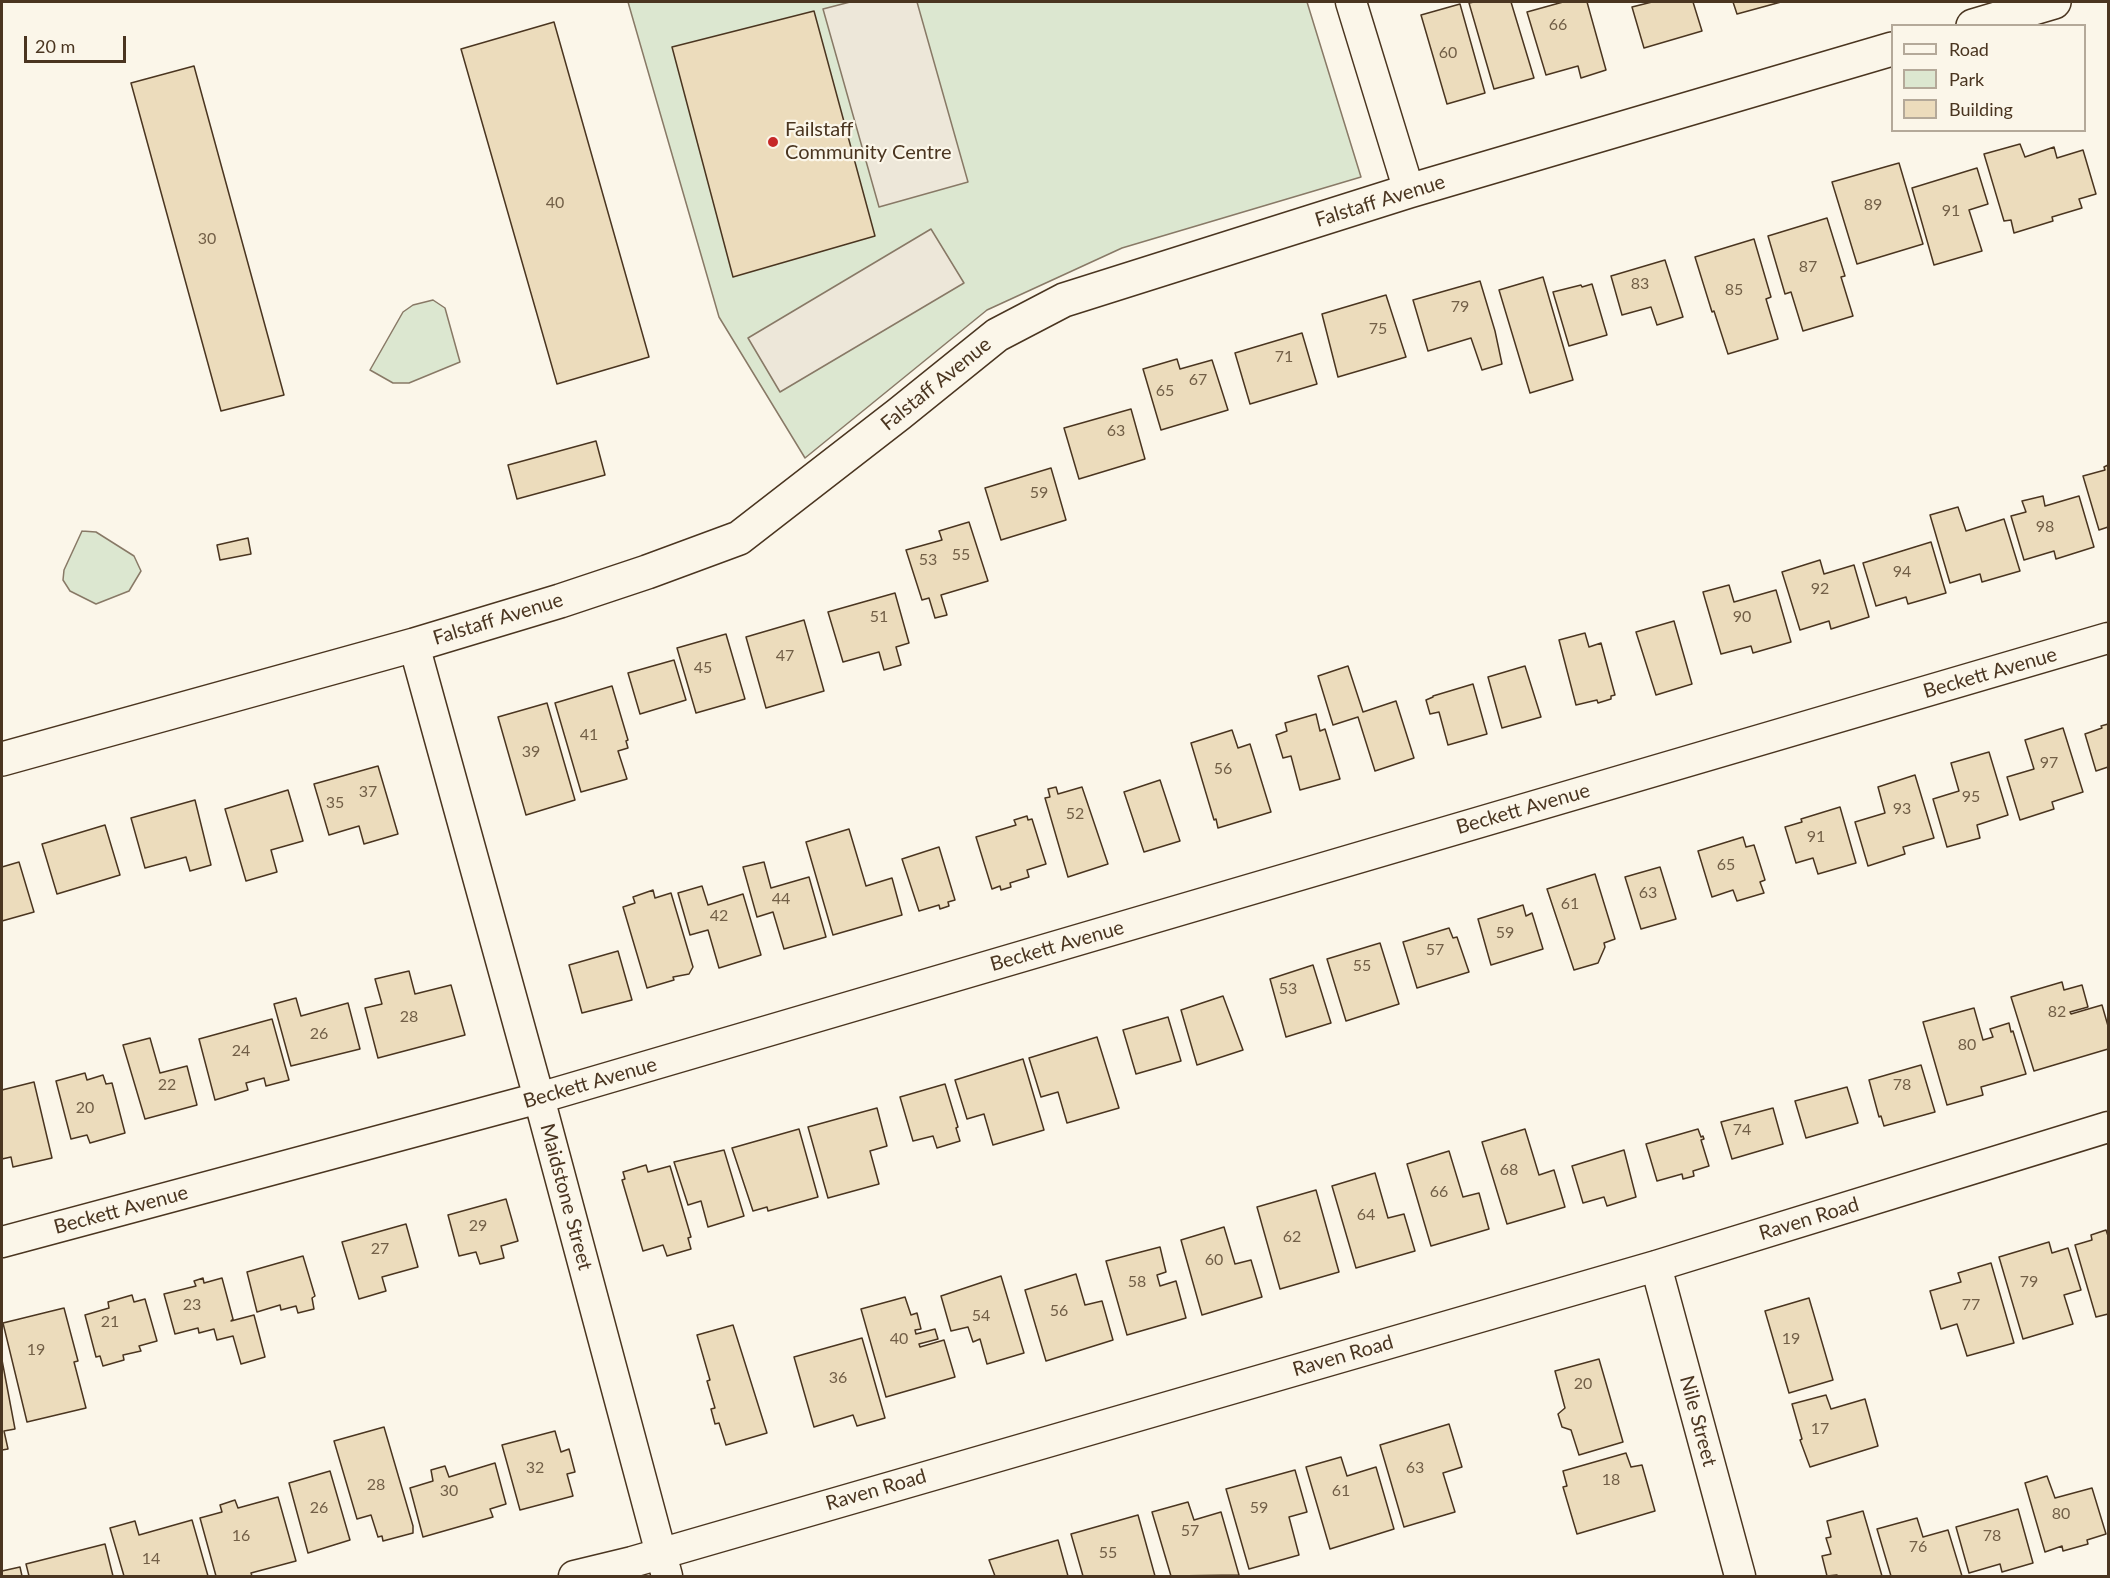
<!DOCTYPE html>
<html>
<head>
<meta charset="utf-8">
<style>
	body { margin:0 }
	#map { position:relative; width:2110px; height:1578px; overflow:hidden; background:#fbf6e9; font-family:Lato,sans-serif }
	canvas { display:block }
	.frame { position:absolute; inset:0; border:3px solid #4a3520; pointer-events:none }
	.legend { position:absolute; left:1891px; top:24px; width:195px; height:108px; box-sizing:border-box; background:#fbf6e9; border:2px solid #b4a999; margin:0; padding:8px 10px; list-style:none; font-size:18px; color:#4a3520 }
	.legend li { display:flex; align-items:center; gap:12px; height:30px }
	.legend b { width:30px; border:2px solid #b4a999 }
	.scale { position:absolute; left:24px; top:36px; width:102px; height:27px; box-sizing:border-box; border:3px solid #4a3520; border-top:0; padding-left:8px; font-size:18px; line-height:21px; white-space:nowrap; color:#4a3520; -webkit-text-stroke:4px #fbf6e9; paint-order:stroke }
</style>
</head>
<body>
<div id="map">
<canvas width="2110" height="1578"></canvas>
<div class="frame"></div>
<ul class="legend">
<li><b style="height:8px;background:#fbf6e9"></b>Road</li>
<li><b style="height:16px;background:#dce7d0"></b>Park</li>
<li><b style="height:16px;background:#ecdcbc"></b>Building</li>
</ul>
<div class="scale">20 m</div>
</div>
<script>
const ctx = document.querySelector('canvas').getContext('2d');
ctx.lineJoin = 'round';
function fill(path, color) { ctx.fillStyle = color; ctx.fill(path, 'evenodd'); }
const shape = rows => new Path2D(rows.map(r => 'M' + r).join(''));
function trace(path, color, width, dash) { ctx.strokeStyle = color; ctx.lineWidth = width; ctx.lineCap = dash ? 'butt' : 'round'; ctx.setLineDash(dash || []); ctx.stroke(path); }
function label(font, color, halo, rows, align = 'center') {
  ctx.font = font + ' Lato,sans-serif'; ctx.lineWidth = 4.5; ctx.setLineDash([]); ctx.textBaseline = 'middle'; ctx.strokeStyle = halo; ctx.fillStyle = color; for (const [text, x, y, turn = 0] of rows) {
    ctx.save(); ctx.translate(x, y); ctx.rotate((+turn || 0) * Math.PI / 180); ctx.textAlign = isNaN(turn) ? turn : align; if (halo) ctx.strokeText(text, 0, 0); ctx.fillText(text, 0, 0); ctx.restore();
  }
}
const green = shape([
	[628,2,1307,2,1361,177,1122,248,987,310,805,458,719,317,628,2],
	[433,300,445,308,460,362,409,383,393,383,370,370,403,312,413,305,433,300],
	[82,531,96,532,134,556,141,571,129,591,96,604,70,591,63,580,64,570,82,531]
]);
fill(green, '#dce7d0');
trace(green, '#887966', 1.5);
const parking = shape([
	[850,2,917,2,968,182,879,207,823,9,850,2],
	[931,229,964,283,780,392,748,338,931,229]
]);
fill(parking, '#ede7d9');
trace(parking, '#887966', 1.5);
const building = shape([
	[1474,2,1511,2,1534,78,1494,89,1469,3,1474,2],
	[1563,2,1587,2,1606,70,1581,78,1578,66,1546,75,1527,12,1563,2],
	[1652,2,1693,2,1702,31,1644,48,1632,7,1652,2],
	[1733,2,1781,2,1737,14,1733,2],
	[1460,4,1485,93,1447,104,1421,15,1460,4],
	[814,11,875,236,733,277,672,47,814,11],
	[554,22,649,357,557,384,461,49,554,22],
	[194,66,284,395,221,411,131,83,194,66],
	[2020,144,2025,157,2054,147,2057,158,2083,150,2096,194,2079,199,2082,208,2052,217,2053,221,2014,233,2011,220,2004,221,1984,154,2020,144],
	[1899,163,1923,244,1857,264,1832,182,1899,163],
	[1977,168,1988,204,1969,210,1982,251,1934,265,1912,188,1977,168],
	[1827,218,1845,276,1841,277,1853,316,1803,331,1791,292,1785,294,1768,236,1827,218],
	[1754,239,1771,297,1766,299,1778,339,1728,354,1714,311,1712,312,1695,257,1754,239],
	[1665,260,1683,317,1657,325,1651,307,1622,315,1611,276,1665,260],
	[1543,277,1573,380,1530,393,1499,290,1543,277],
	[1480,281,1495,331,1502,364,1482,370,1471,338,1428,351,1413,300,1480,281],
	[1592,284,1607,335,1569,346,1553,292,1581,285,1582,287,1592,284],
	[1386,295,1406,357,1338,377,1322,314,1386,295],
	[1302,333,1317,384,1250,404,1235,353,1302,333],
	[1177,359,1180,369,1212,360,1228,410,1161,430,1143,369,1177,359],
	[1131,409,1145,459,1079,479,1064,428,1131,409],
	[596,441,605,475,517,499,508,465,596,441],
	[2108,465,2108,527,2099,530,2083,476,2105,470,2104,467,2108,465],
	[1051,468,1066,520,1001,540,985,488,1051,468],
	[2043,496,2045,506,2079,496,2094,547,2056,559,2054,551,2024,560,2011,516,2026,512,2022,501,2043,496],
	[1958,507,1966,531,2004,519,2020,571,1982,582,1980,574,1950,583,1930,515,1958,507],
	[969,522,988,581,941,595,947,615,935,618,929,598,922,600,906,550,942,540,939,531,969,522],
	[248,538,251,554,220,560,217,545,248,538],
	[1931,542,1946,593,1908,604,1906,597,1876,606,1863,563,1931,542],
	[1820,560,1824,574,1854,565,1869,617,1831,629,1829,621,1800,630,1782,572,1820,560],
	[1729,585,1734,602,1776,590,1791,642,1753,653,1751,646,1721,654,1703,592,1729,585],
	[895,593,909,643,896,647,901,665,884,670,879,652,843,662,828,612,895,593],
	[804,620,824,691,766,708,746,637,804,620],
	[1674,621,1692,684,1656,695,1636,632,1674,621],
	[1585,633,1589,647,1601,643,1615,695,1611,696,1611,699,1598,703,1597,700,1576,705,1559,640,1585,633],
	[726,634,745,699,696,713,677,648,726,634],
	[674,660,686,700,640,714,628,673,674,660],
	[1348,666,1363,712,1396,701,1414,758,1375,771,1358,717,1333,725,1318,676,1348,666],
	[1525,666,1541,717,1502,728,1488,677,1525,666],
	[1473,684,1487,734,1448,745,1439,712,1430,714,1426,700,1433,697,1433,696,1473,684],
	[612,686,628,740,626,741,628,748,618,751,627,779,581,792,555,703,612,686],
	[547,703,575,800,526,815,498,717,547,703],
	[1316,714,1320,731,1325,729,1340,779,1300,790,1291,756,1283,758,1276,735,1287,731,1285,723,1316,714],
	[2108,724,2108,767,2096,771,2085,734,2102,728,2101,726,2108,724],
	[2063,728,2083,792,2052,802,2054,809,2020,820,2007,777,2034,769,2025,740,2063,728],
	[1232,730,1238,748,1250,744,1271,812,1218,828,1216,819,1214,820,1191,743,1232,730],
	[1989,752,2008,815,1977,825,1980,838,1947,847,1933,799,1959,791,1951,763,1989,752],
	[378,766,398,834,364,844,359,826,329,835,314,784,378,766],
	[1915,775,1934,838,1903,847,1905,854,1868,866,1855,822,1885,813,1878,787,1915,775],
	[1160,780,1180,841,1144,852,1124,792,1160,780],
	[1056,787,1058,794,1082,787,1108,864,1068,877,1045,798,1050,797,1048,789,1056,787],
	[288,790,303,841,271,850,277,872,246,881,225,809,288,790],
	[195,800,211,865,190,871,186,857,145,868,131,818,195,800],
	[1840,807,1856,863,1818,874,1813,858,1796,863,1785,827,1802,822,1801,819,1840,807],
	[1027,816,1028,820,1032,819,1046,864,1027,870,1029,877,1010,883,1011,887,1001,890,1000,886,992,889,976,837,1016,825,1014,820,1027,816],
	[105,825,120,875,57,894,42,844,105,825],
	[849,829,866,886,892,878,902,915,833,935,806,842,849,829],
	[1743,837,1746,847,1754,845,1765,880,1760,882,1764,893,1737,901,1733,890,1712,897,1698,851,1743,837],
	[939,847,955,900,948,902,949,906,940,909,939,905,919,911,902,859,939,847],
	[19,862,34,912,2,921,2,867,19,862],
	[764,862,771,888,809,877,826,937,784,949,773,912,757,917,743,867,764,862],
	[1660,867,1676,919,1641,929,1625,877,1660,867],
	[1595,874,1615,939,1604,943,1605,947,1598,963,1574,970,1547,889,1595,874],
	[702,886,708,905,743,894,761,955,719,968,708,930,690,935,678,893,702,886],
	[653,890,655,898,671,893,693,967,689,974,673,977,674,980,647,988,623,907,635,903,633,897,653,890],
	[1523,905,1526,916,1532,913,1543,949,1491,965,1478,919,1523,905],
	[1449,928,1453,938,1457,937,1469,972,1417,988,1403,942,1449,928],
	[1380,943,1399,1004,1346,1021,1327,959,1380,943],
	[618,951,632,1000,582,1013,569,965,618,951],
	[1313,965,1331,1023,1286,1037,1270,979,1313,965],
	[409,971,415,994,451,985,465,1035,378,1058,365,1008,382,1004,375,979,409,971],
	[2062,982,2064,990,2082,985,2088,1007,2070,1012,2071,1014,2102,1005,2108,1026,2108,1049,2034,1071,2011,997,2062,982],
	[1223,996,1243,1050,1197,1065,1181,1010,1223,996],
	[296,998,301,1016,348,1003,360,1049,291,1066,274,1004,296,998],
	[1974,1008,1983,1040,1993,1037,1990,1029,2009,1023,2011,1032,2013,1031,2026,1074,1981,1087,1983,1095,1947,1105,1923,1022,1974,1008],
	[1168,1017,1181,1061,1136,1074,1123,1030,1168,1017],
	[272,1019,289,1080,266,1086,264,1078,246,1083,248,1090,215,1100,199,1039,272,1019],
	[1097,1037,1119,1108,1067,1123,1058,1092,1041,1097,1029,1058,1097,1037],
	[150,1038,160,1073,187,1066,197,1105,145,1119,123,1045,150,1038],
	[1023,1059,1044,1130,993,1145,984,1114,967,1119,955,1080,1023,1059],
	[1921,1065,1935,1112,1884,1126,1881,1116,1879,1117,1869,1080,1921,1065],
	[85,1073,87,1080,103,1075,106,1084,112,1083,125,1133,90,1143,87,1135,71,1139,56,1081,85,1073],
	[34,1082,52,1158,13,1167,11,1157,2,1159,2,1090,34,1082],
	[945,1084,958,1127,956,1128,960,1141,937,1148,933,1136,913,1141,900,1097,945,1084],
	[1847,1087,1858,1123,1806,1138,1795,1101,1847,1087],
	[877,1108,887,1146,870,1151,879,1184,828,1198,808,1127,877,1108],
	[1773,1108,1783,1144,1732,1159,1721,1122,1773,1108],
	[799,1129,818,1197,768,1211,767,1207,753,1211,732,1148,799,1129],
	[1525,1129,1539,1175,1554,1170,1565,1207,1507,1224,1482,1142,1525,1129],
	[1698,1129,1701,1137,1703,1136,1704,1139,1701,1140,1709,1166,1693,1171,1694,1176,1683,1179,1682,1174,1657,1181,1646,1144,1698,1129],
	[724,1150,744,1216,708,1227,701,1201,688,1205,674,1162,724,1150],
	[1624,1150,1636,1197,1607,1206,1604,1197,1583,1203,1572,1166,1624,1150],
	[1449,1151,1463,1197,1479,1193,1489,1229,1431,1246,1407,1164,1449,1151],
	[646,1165,648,1172,670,1166,691,1237,688,1238,691,1249,667,1256,663,1245,643,1251,622,1180,625,1179,623,1172,646,1165],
	[1375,1173,1388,1218,1404,1214,1415,1251,1356,1268,1332,1186,1375,1173],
	[1316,1190,1339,1272,1280,1289,1257,1207,1316,1190],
	[506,1199,518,1241,501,1246,504,1258,480,1264,476,1252,459,1256,448,1215,506,1199],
	[406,1224,418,1267,382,1277,386,1291,359,1299,342,1242,406,1224],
	[1224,1227,1235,1264,1251,1260,1262,1297,1202,1315,1181,1240,1224,1227],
	[2106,1230,2108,1236,2108,1314,2096,1317,2075,1245,2092,1240,2091,1235,2106,1230],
	[2049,1242,2052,1253,2068,1248,2081,1290,2064,1295,2073,1324,2023,1339,1999,1257,2049,1242],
	[1160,1247,1166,1272,1157,1275,1160,1286,1176,1281,1186,1318,1127,1335,1106,1261,1160,1247],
	[303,1256,315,1296,312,1298,314,1309,298,1313,296,1306,281,1310,280,1305,257,1312,247,1272,303,1256],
	[1991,1263,2014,1343,1967,1356,1957,1324,1941,1329,1930,1291,1961,1282,1958,1273,1991,1263],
	[1076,1274,1085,1305,1102,1301,1113,1340,1046,1361,1025,1290,1076,1274],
	[1001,1276,1024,1353,987,1364,980,1339,973,1342,968,1327,951,1331,941,1296,1001,1276],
	[203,1278,204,1283,222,1278,233,1319,231,1321,254,1315,265,1357,241,1364,233,1336,217,1340,214,1329,199,1333,198,1328,175,1334,164,1294,196,1286,194,1281,203,1278],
	[132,1295,134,1302,145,1299,157,1341,139,1346,141,1351,123,1355,124,1360,103,1366,100,1356,96,1357,85,1315,109,1308,108,1302,132,1295],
	[905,1297,911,1315,917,1313,921,1329,915,1330,916,1334,935,1329,938,1339,919,1344,920,1347,944,1340,955,1377,886,1397,861,1309,905,1297],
	[1809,1298,1833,1380,1789,1393,1765,1311,1809,1298],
	[64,1308,78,1361,74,1362,86,1408,27,1422,3,1323,64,1308],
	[733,1325,767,1433,726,1445,719,1423,715,1424,711,1409,715,1408,707,1381,710,1380,697,1335,733,1325],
	[862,1338,885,1418,857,1426,853,1415,814,1427,794,1357,862,1338],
	[1599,1359,1623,1442,1579,1455,1571,1430,1562,1427,1558,1414,1565,1408,1555,1371,1599,1359],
	[2,1360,15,1429,4,1431,8,1449,2,1450,2,1360],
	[1826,1395,1831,1409,1865,1399,1878,1446,1810,1467,1800,1440,1802,1439,1792,1404,1826,1395],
	[1449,1424,1462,1467,1443,1473,1455,1512,1404,1527,1380,1445,1449,1424],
	[384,1427,413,1526,413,1533,383,1541,382,1536,378,1537,371,1515,357,1519,334,1441,384,1427],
	[555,1431,561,1452,569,1449,575,1472,567,1474,573,1496,520,1510,502,1445,555,1431],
	[1626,1453,1631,1467,1642,1465,1655,1511,1577,1534,1563,1487,1567,1486,1563,1471,1626,1453],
	[1341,1457,1347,1476,1376,1467,1394,1529,1330,1549,1306,1467,1341,1457],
	[495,1463,506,1504,490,1509,493,1517,423,1537,410,1488,433,1481,431,1470,445,1466,449,1477,495,1463],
	[1295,1470,1307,1512,1289,1517,1299,1555,1249,1569,1226,1489,1295,1470],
	[330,1471,350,1540,308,1553,289,1483,330,1471],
	[2047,1476,2055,1498,2092,1488,2106,1534,2087,1540,2088,1544,2063,1551,2062,1546,2045,1552,2025,1483,2047,1476],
	[278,1497,296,1561,251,1573,252,1576,216,1576,200,1518,222,1512,220,1505,235,1500,238,1508,278,1497],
	[1188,1502,1194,1520,1221,1512,1239,1575,1171,1576,1152,1512,1188,1502],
	[2018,1509,2033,1563,2002,1572,2000,1564,1969,1573,1956,1527,2018,1509],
	[1863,1511,1882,1576,1837,1576,1837,1575,1827,1576,1822,1556,1831,1554,1826,1538,1831,1537,1827,1521,1863,1511],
	[1138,1515,1155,1576,1083,1576,1071,1534,1138,1515],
	[1917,1518,1923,1537,1948,1530,1962,1576,1891,1576,1877,1529,1917,1518],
	[192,1520,208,1576,124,1576,110,1528,135,1521,139,1535,192,1520],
	[1058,1540,1068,1576,995,1576,989,1560,1058,1540],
	[105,1544,113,1576,29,1576,26,1564,105,1544],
	[20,1567,22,1576,2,1576,2,1571,20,1567]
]);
fill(building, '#ecdcbc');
trace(building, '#4a3520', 1.5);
const street = shape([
	[1351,2,1409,191],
	[414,645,539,1098,667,1576],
	[2,1242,539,1098,2108,638],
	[1656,1266,1740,1576],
	[574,1576,632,1562,1656,1266,2108,1127]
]);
const secondary = shape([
	[1973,26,2054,2],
	[2,759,414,645,560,601,647,572,739,538,899,414,997,335,1064,300,1409,191,1892,49]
]);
trace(street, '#4a3520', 33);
trace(secondary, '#4a3520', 36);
trace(street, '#fbf6e9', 30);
trace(secondary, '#fbf6e9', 33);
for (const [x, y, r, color] of [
	[773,142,6,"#c62828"]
]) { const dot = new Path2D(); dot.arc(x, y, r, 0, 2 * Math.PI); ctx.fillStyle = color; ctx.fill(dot); trace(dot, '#fbf6e9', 2); }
label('16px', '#725f47', null, [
	["66",1558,25],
	["60",1448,53],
	["40",555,203],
	["89",1873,205],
	["91",1951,211],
	["30",207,239],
	["87",1808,267],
	["83",1640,284],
	["85",1734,290],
	["79",1460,307],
	["75",1378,329],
	["71",1284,357],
	["67",1198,380],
	["65",1165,391],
	["63",1116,431],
	["59",1039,493],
	["98",2045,527],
	["55",961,555],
	["53",928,560],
	["94",1902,572],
	["92",1820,589],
	["51",879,617],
	["90",1742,617],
	["47",785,656],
	["45",703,668],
	["41",589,735],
	["39",531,752],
	["97",2049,763],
	["56",1223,769],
	["37",368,792],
	["95",1971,797],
	["35",335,803],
	["93",1902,809],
	["52",1075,814],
	["91",1816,837],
	["65",1726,865],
	["63",1648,893],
	["44",781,899],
	["61",1570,904],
	["42",719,916],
	["59",1505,933],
	["57",1435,950],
	["55",1362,966],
	["53",1288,989],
	["82",2057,1012],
	["28",409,1017],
	["26",319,1034],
	["80",1967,1045],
	["24",241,1051],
	["22",167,1085],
	["78",1902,1085],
	["20",85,1108],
	["74",1742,1130],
	["68",1509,1170],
	["66",1439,1192],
	["64",1366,1215],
	["29",478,1226],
	["62",1292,1237],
	["27",380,1249],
	["60",1214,1260],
	["58",1137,1282],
	["79",2029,1282],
	["23",192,1305],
	["77",1971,1305],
	["56",1059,1311],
	["54",981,1316],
	["21",110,1322],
	["40",899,1339],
	["19",1791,1339],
	["19",36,1350],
	["36",838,1378],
	["20",1583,1384],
	["17",1820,1429],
	["32",535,1468],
	["63",1415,1468],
	["18",1611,1480],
	["28",376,1485],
	["30",449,1491],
	["61",1341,1491],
	["26",319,1508],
	["59",1259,1508],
	["80",2061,1514],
	["57",1190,1531],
	["16",241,1536],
	["78",1992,1536],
	["76",1918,1547],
	["55",1108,1553],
	["14",151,1559]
]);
label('20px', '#4a3520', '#fbf6e9', [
	["Failstaff",785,130],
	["Community Centre",785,153]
], 'left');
label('20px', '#4a3520', '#fbf6e9', [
	["Falstaff Avenue",1380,201,-17],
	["Falstaff Avenue",936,384,-39],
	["Falstaff Avenue",498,619,-17],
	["Beckett Avenue",1990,673,-16],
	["Beckett Avenue",1523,809,-16],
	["Beckett Avenue",1057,946,-16],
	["Beckett Avenue",590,1083,-16],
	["Maidstone Street",566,1197,75],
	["Beckett Avenue",121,1210,-15],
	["Raven Road",1809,1219,-17],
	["Raven Road",1343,1356,-16],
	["Nile Street",1698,1421,75],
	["Raven Road",876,1490,-16]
]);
</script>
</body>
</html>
